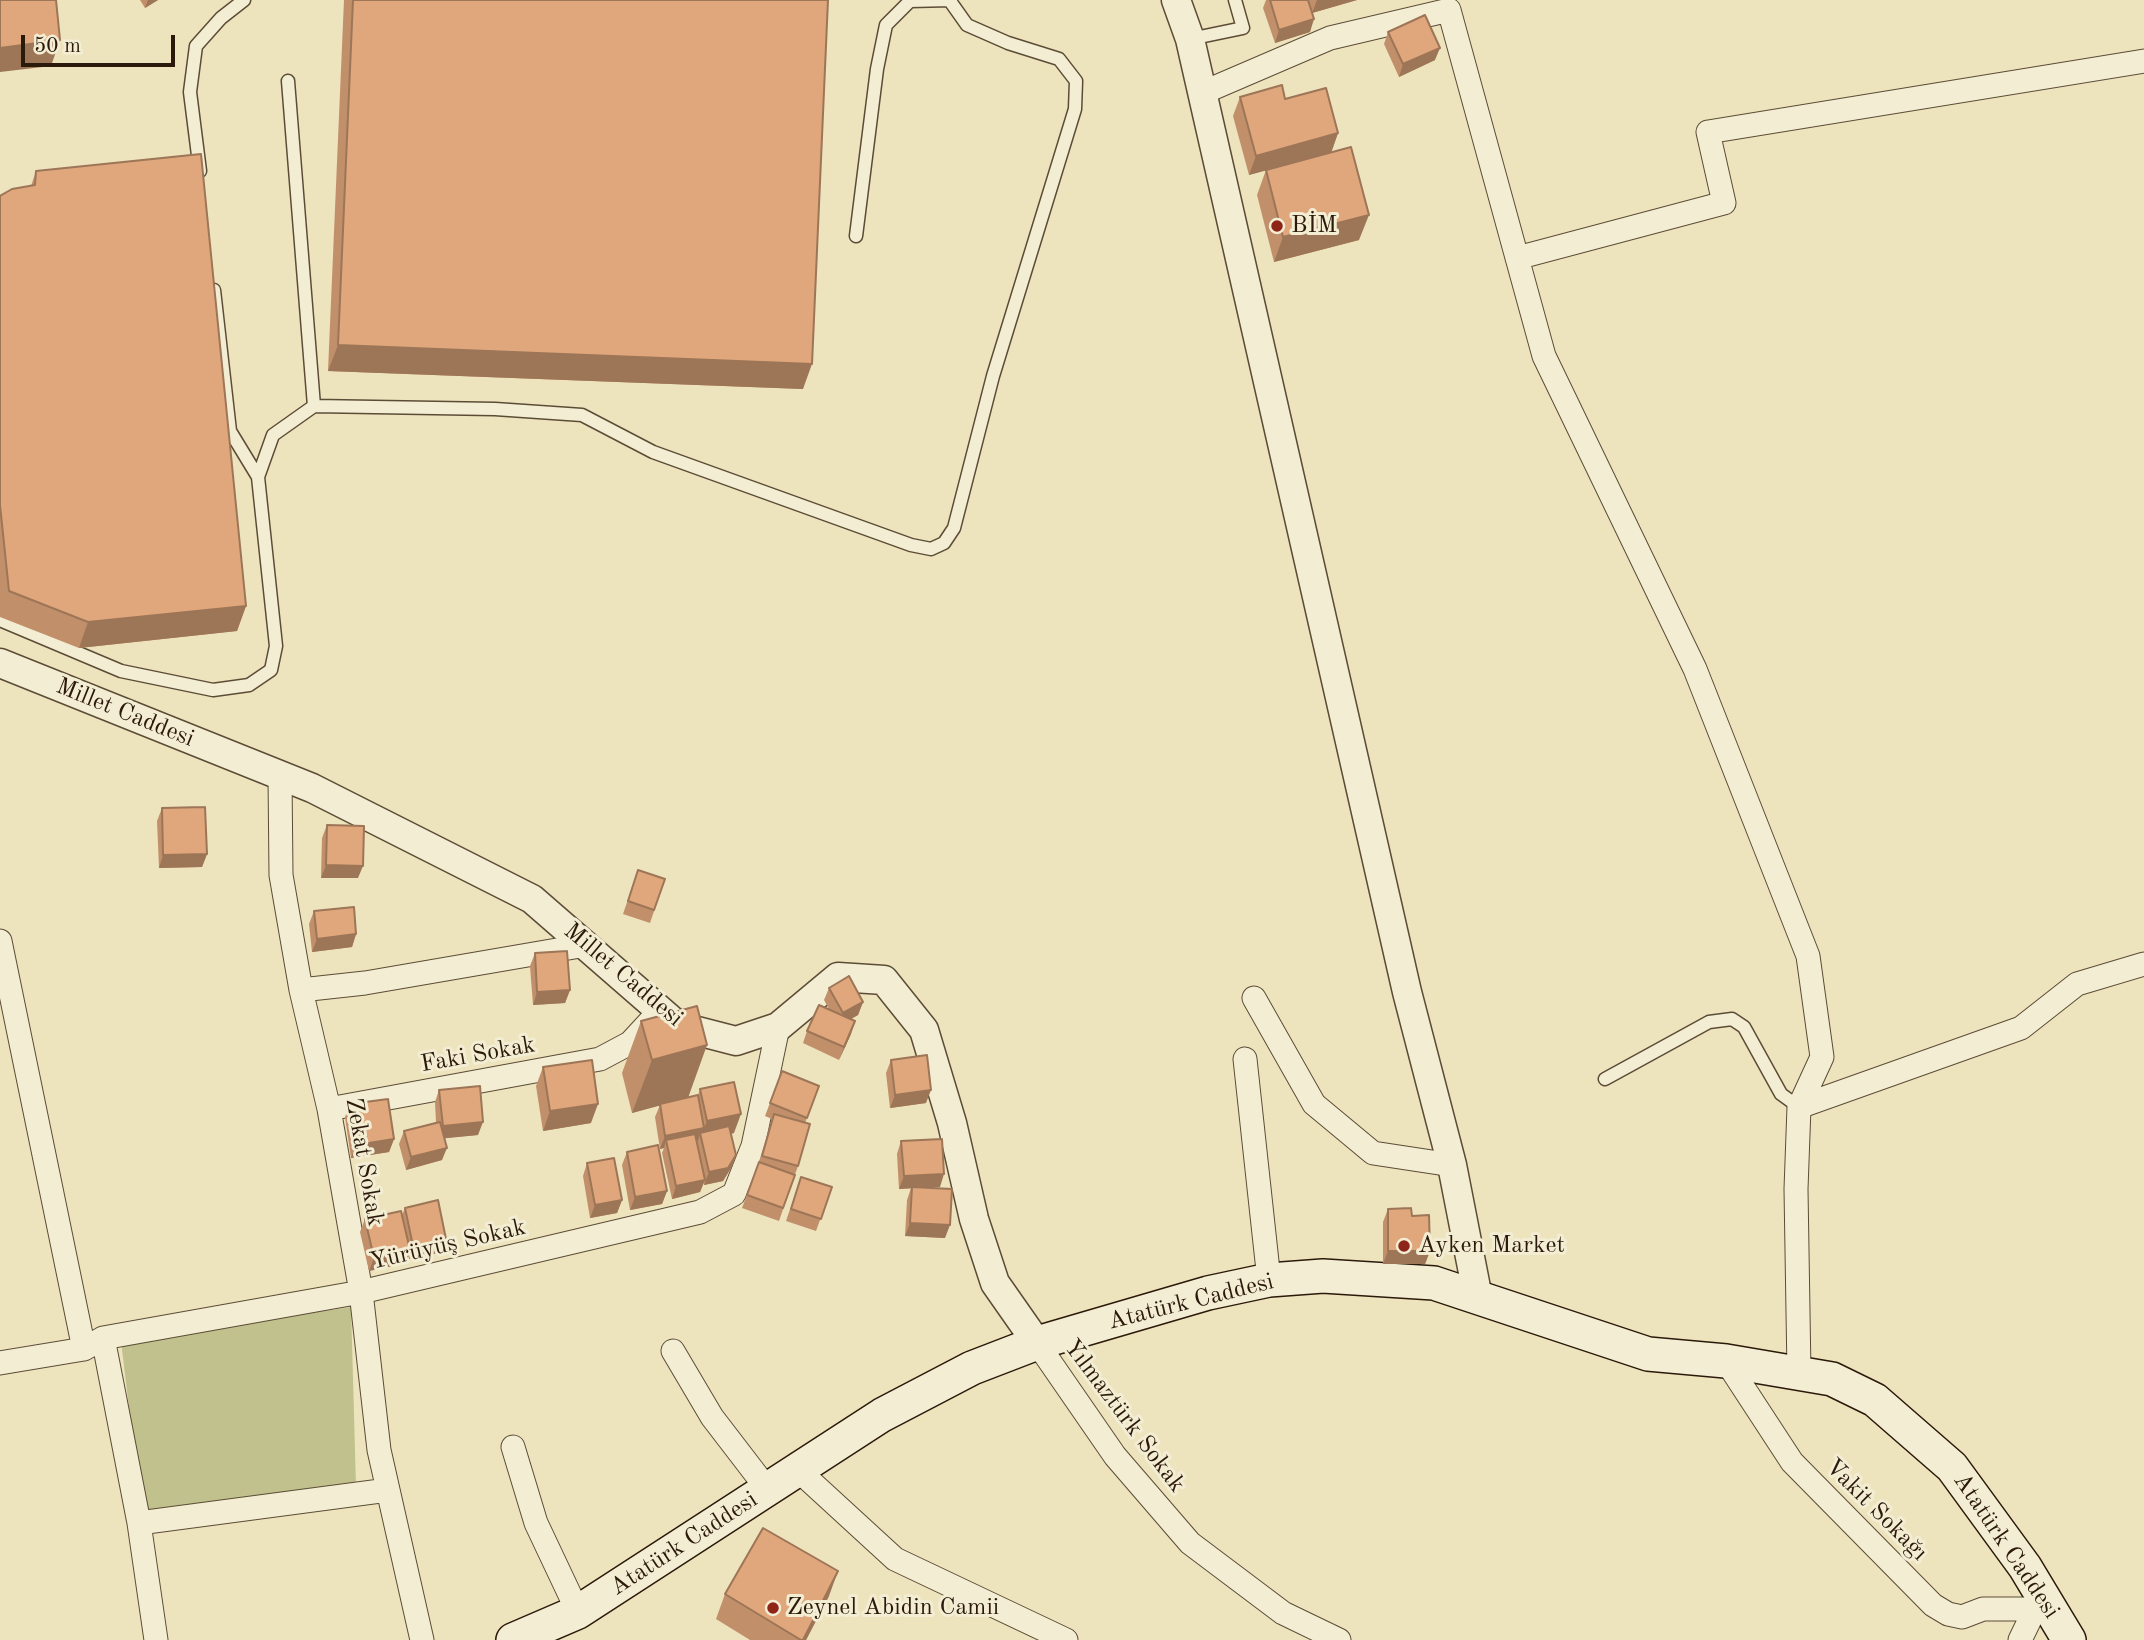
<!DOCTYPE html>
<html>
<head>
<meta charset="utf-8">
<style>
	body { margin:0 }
	#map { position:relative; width:2144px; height:1640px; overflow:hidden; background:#ede3bd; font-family:"Old Standard TT",serif }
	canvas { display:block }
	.scale { position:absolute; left:21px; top:35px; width:154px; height:32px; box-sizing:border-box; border:4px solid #2b1909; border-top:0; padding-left:9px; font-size:21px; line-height:24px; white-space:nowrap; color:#2b1909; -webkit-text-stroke:5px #f3edd4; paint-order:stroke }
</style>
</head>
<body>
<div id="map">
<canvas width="2144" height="1640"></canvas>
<div class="scale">50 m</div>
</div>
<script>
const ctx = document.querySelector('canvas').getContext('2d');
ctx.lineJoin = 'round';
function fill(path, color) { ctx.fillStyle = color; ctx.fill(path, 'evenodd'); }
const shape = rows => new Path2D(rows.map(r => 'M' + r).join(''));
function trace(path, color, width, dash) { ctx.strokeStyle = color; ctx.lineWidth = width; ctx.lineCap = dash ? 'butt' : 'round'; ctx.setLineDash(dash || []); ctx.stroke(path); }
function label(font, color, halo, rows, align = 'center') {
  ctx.font = font + ' "Old Standard TT",serif'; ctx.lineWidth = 6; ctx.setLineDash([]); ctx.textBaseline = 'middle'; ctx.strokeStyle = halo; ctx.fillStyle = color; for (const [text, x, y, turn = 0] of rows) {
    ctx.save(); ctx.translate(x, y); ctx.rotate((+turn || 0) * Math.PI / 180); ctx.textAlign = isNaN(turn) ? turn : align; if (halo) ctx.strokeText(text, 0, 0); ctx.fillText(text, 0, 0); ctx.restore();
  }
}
fill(shape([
	[351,1307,356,1487,142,1515,121,1341]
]), '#c0c18c');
const service = shape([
	[1190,39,1243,28,1235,0],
	[288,81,314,406],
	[200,171,190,92,196,46,221,18,244,0],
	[856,236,877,69,886,25,910,1,951,0],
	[214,290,230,431,258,477],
	[0,620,121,671,213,690,249,685,271,670,276,646,258,477,273,435,314,406,495,409,582,415,653,452,911,545,931,549,944,543,954,528,993,376,1075,109,1076,81,1059,59,1008,43,967,25,950,1],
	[1605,1079,1709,1022,1732,1019,1744,1027,1781,1094,1799,1107]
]);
const minor = shape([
	[1202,93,1330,38,1449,10,1544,356,1695,669,1808,956,1822,1057,1799,1107],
	[1517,258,1724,203,1708,132,2144,61],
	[280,776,281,875,301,990,329,1109,361,1292,379,1450,422,1640],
	[0,941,84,1349],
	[301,990,365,983,586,945],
	[1254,998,1314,1104,1373,1153,1452,1165],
	[1245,1059,1269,1280],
	[329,1109,600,1059,630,1043,655,1016],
	[103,1338,139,1523,156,1640],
	[1037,1343,1115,1456,1190,1543,1283,1613,1339,1640],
	[673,1351,712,1417,768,1490],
	[1726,1361,1792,1462,1933,1605,1948,1614,1962,1617,1983,1609,2035,1609],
	[0,1363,84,1349,103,1338,361,1292,700,1212,734,1194,753,1146,778,1027],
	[1799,1373,1796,1189,1799,1107,2021,1028,2077,984,2144,964],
	[513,1447,536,1523,578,1612],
	[798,1470,895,1559,1066,1640],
	[139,1523,388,1490],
	[2020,1640,2035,1609,2046,1601]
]);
const tertiary = shape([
	[1176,0,1190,39,1407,992,1452,1165,1478,1298],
	[0,663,312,788,532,899,678,1026,736,1041,778,1027,838,977,884,980,924,1030,952,1123,974,1219,995,1283,1037,1343]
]);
const secondary = shape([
	[513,1640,578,1612,882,1415,972,1368,1037,1343,1208,1293,1269,1280,1323,1276,1434,1283,1648,1354,1726,1361,1832,1379,1875,1400,1952,1467,2025,1567,2069,1640]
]);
trace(service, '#5c4c36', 15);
trace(minor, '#5c4c36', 25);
trace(tertiary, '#5c4c36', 31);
trace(secondary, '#2b1909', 36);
trace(service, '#f3edd4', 12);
trace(minor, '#f3edd4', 23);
trace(tertiary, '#f3edd4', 28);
trace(secondary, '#f3edd4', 33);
fill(shape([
	[140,0,158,0,145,8],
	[344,0,828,0,803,389,328,371],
	[1266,0,1357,0,1312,13,1310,32,1275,43,1263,8],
	[1388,32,1435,60,1399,77,1384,44],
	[1240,97,1285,99,1338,133,1331,153,1359,240,1274,262,1257,195,1266,170,1249,175,1233,116],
	[36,171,246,606,237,631,79,648,0,617,0,196,31,186],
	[162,808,207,854,202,867,159,868,157,821],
	[327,825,358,878,321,878,322,838],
	[638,870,665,879,650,923,623,914],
	[314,911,356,934,352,947,312,952,309,924],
	[535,953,570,990,565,1003,533,1005,530,966],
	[829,988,863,1002,858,1015,851,1019,851,1034,839,1060,803,1043,807,1031,829,1009,824,1000],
	[641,1021,688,1097,698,1095,700,1089,734,1133,731,1134,736,1155,731,1168,723,1181,704,1185,704,1182,700,1192,672,1199,662,1153,664,1148,660,1149,655,1117,660,1105,632,1113,622,1073],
	[891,1060,926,1103,890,1108,886,1073],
	[543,1067,591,1123,543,1131,536,1086],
	[782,1071,819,1086,805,1123,798,1166,779,1221,742,1208,758,1165,772,1119,765,1116],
	[439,1090,478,1135,444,1138,442,1160,406,1170,399,1144,404,1131,436,1122,435,1102],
	[350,1104,394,1139,389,1152,351,1158,345,1117],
	[901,1141,940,1187,924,1188,945,1238,905,1236,907,1200,911,1188,899,1189,897,1154],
	[627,1152,667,1191,662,1204,630,1210,622,1165],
	[587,1163,622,1200,617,1213,590,1218,583,1176],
	[801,1177,832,1187,816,1231,786,1221],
	[405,1208,442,1252,409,1259,408,1256,406,1263,369,1271,360,1232,365,1219,402,1215],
	[1388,1209,1412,1216,1430,1251,1425,1264,1383,1264,1383,1222],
	[725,1594,829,1596,806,1640,750,1640,716,1619]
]), '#c1906b');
fill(shape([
	[148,0,158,0,145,8],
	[1317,0,1357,0,1312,13],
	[1314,19,1310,32,1275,43,1279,30],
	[60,40,51,66,0,72,0,48],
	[1440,48,1435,60,1399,77,1403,64],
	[1338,133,1331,153,1249,175,1256,156],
	[1369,215,1359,240,1274,262,1283,237],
	[338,345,812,364,803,389,328,371],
	[246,606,237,631,79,648,88,622],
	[207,854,202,867,159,868,163,855],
	[326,865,363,866,358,878,321,878],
	[356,934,352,947,312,952,317,939],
	[570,990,565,1003,533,1005,537,992],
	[863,1002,858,1015,838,1026,843,1013],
	[855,1021,851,1034,839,1060,844,1047],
	[707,1045,688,1098,632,1113,652,1060],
	[931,1090,926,1103,890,1108,895,1095],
	[598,1104,591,1123,543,1131,550,1111],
	[741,1114,734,1133,702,1140,700,1133,698,1141,668,1147,666,1140,664,1148,660,1149,665,1136,704,1128,707,1121],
	[483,1122,478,1135,438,1139,443,1126],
	[394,1139,389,1152,351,1158,356,1145],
	[447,1148,442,1160,406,1170,411,1157],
	[736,1155,731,1168,723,1181,704,1185,709,1172],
	[944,1174,940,1187,899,1189,904,1176],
	[705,1180,700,1192,672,1199,676,1186],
	[667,1191,662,1204,630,1210,635,1197],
	[622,1200,617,1213,590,1218,595,1205],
	[910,1223,950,1225,945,1238,905,1236],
	[446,1239,442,1252,409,1259,413,1246],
	[410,1250,406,1263,369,1271,374,1258],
	[1388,1251,1430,1251,1425,1264,1383,1264],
	[838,1571,829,1596,806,1640,803,1640]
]), '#9d7557');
const building = shape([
	[0,0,56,0,60,40,0,48,0,0],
	[353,0,828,0,812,364,338,345,353,0],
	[1270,0,1308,0,1314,19,1279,30,1270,0],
	[1425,15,1440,48,1403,64,1388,32,1425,15],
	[1282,85,1285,99,1326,88,1338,133,1256,156,1240,97,1282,85],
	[1351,147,1369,215,1283,237,1266,170,1351,147],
	[201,154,246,606,88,622,9,591,0,505,0,196,12,189,35,185,36,171,201,154],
	[205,807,207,854,163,855,162,808,205,807],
	[327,825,364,826,363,866,326,865,327,825],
	[638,870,665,879,654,910,628,901,638,870],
	[354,907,356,934,317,939,314,911,354,907],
	[567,951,570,990,537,992,535,953,567,951],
	[849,976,863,1002,843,1013,829,988,849,976],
	[819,1005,855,1021,844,1047,807,1031,819,1005],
	[697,1006,707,1045,652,1060,641,1021,697,1006],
	[927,1055,931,1090,895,1095,891,1060,927,1055],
	[592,1060,598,1104,550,1111,543,1067,592,1060],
	[782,1071,819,1086,807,1118,770,1103,782,1071],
	[734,1082,741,1114,707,1121,700,1089,734,1082],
	[480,1086,483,1122,443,1126,439,1090,480,1086],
	[698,1095,704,1128,665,1136,660,1104,698,1095],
	[388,1099,394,1139,356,1145,350,1104,388,1099],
	[774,1114,810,1124,798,1166,762,1156,774,1114],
	[440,1122,447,1148,411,1157,404,1131,440,1122],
	[729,1126,736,1155,728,1168,709,1172,700,1133,729,1126],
	[695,1134,705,1180,676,1186,666,1140,695,1134],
	[942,1139,944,1174,904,1176,901,1141,942,1139],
	[658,1145,667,1191,635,1197,627,1152,658,1145],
	[614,1158,622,1200,595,1205,587,1163,614,1158],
	[759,1162,795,1175,783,1208,747,1195,759,1162],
	[801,1177,832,1187,821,1219,791,1209,801,1177],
	[912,1187,952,1189,950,1225,910,1223,912,1187],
	[438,1200,446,1239,413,1246,405,1208,438,1200],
	[1411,1208,1412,1216,1429,1215,1430,1251,1388,1251,1388,1209,1411,1208],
	[401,1211,410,1250,374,1258,365,1219,401,1211],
	[763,1528,838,1571,803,1640,801,1640,725,1594,763,1528]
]);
fill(building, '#e0a77c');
trace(building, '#9d7557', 2);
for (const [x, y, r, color] of [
	[1277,226,7,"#8f2418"],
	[1404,1246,7,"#8f2418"],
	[773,1608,7,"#8f2418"]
]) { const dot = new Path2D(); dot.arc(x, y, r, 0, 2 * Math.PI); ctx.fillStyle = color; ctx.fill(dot); trace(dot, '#f3edd4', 2.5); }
label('24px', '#2b1909', '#f3edd4', [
	["BİM",1291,226],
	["Ayken Market",1418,1246],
	["Zeynel Abidin Camii",787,1608]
], 'left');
label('24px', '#2b1909', '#f3edd4', [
	["Millet Caddesi",125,713,22],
	["Millet Caddesi",623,975,40],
	["Faki Sokak",478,1055,-10],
	["Zekat Sokak",364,1162,80],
	["Yürüyüş Sokak",448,1245,-13],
	["Atatürk Caddesi",1191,1302,-14],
	["Yılmaztürk Sokak",1124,1416,53],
	["Vakit Sokağı",1876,1510,45],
	["Atatürk Caddesi",684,1544,-33],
	["Atatürk Caddesi",2006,1546,56]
]);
</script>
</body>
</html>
